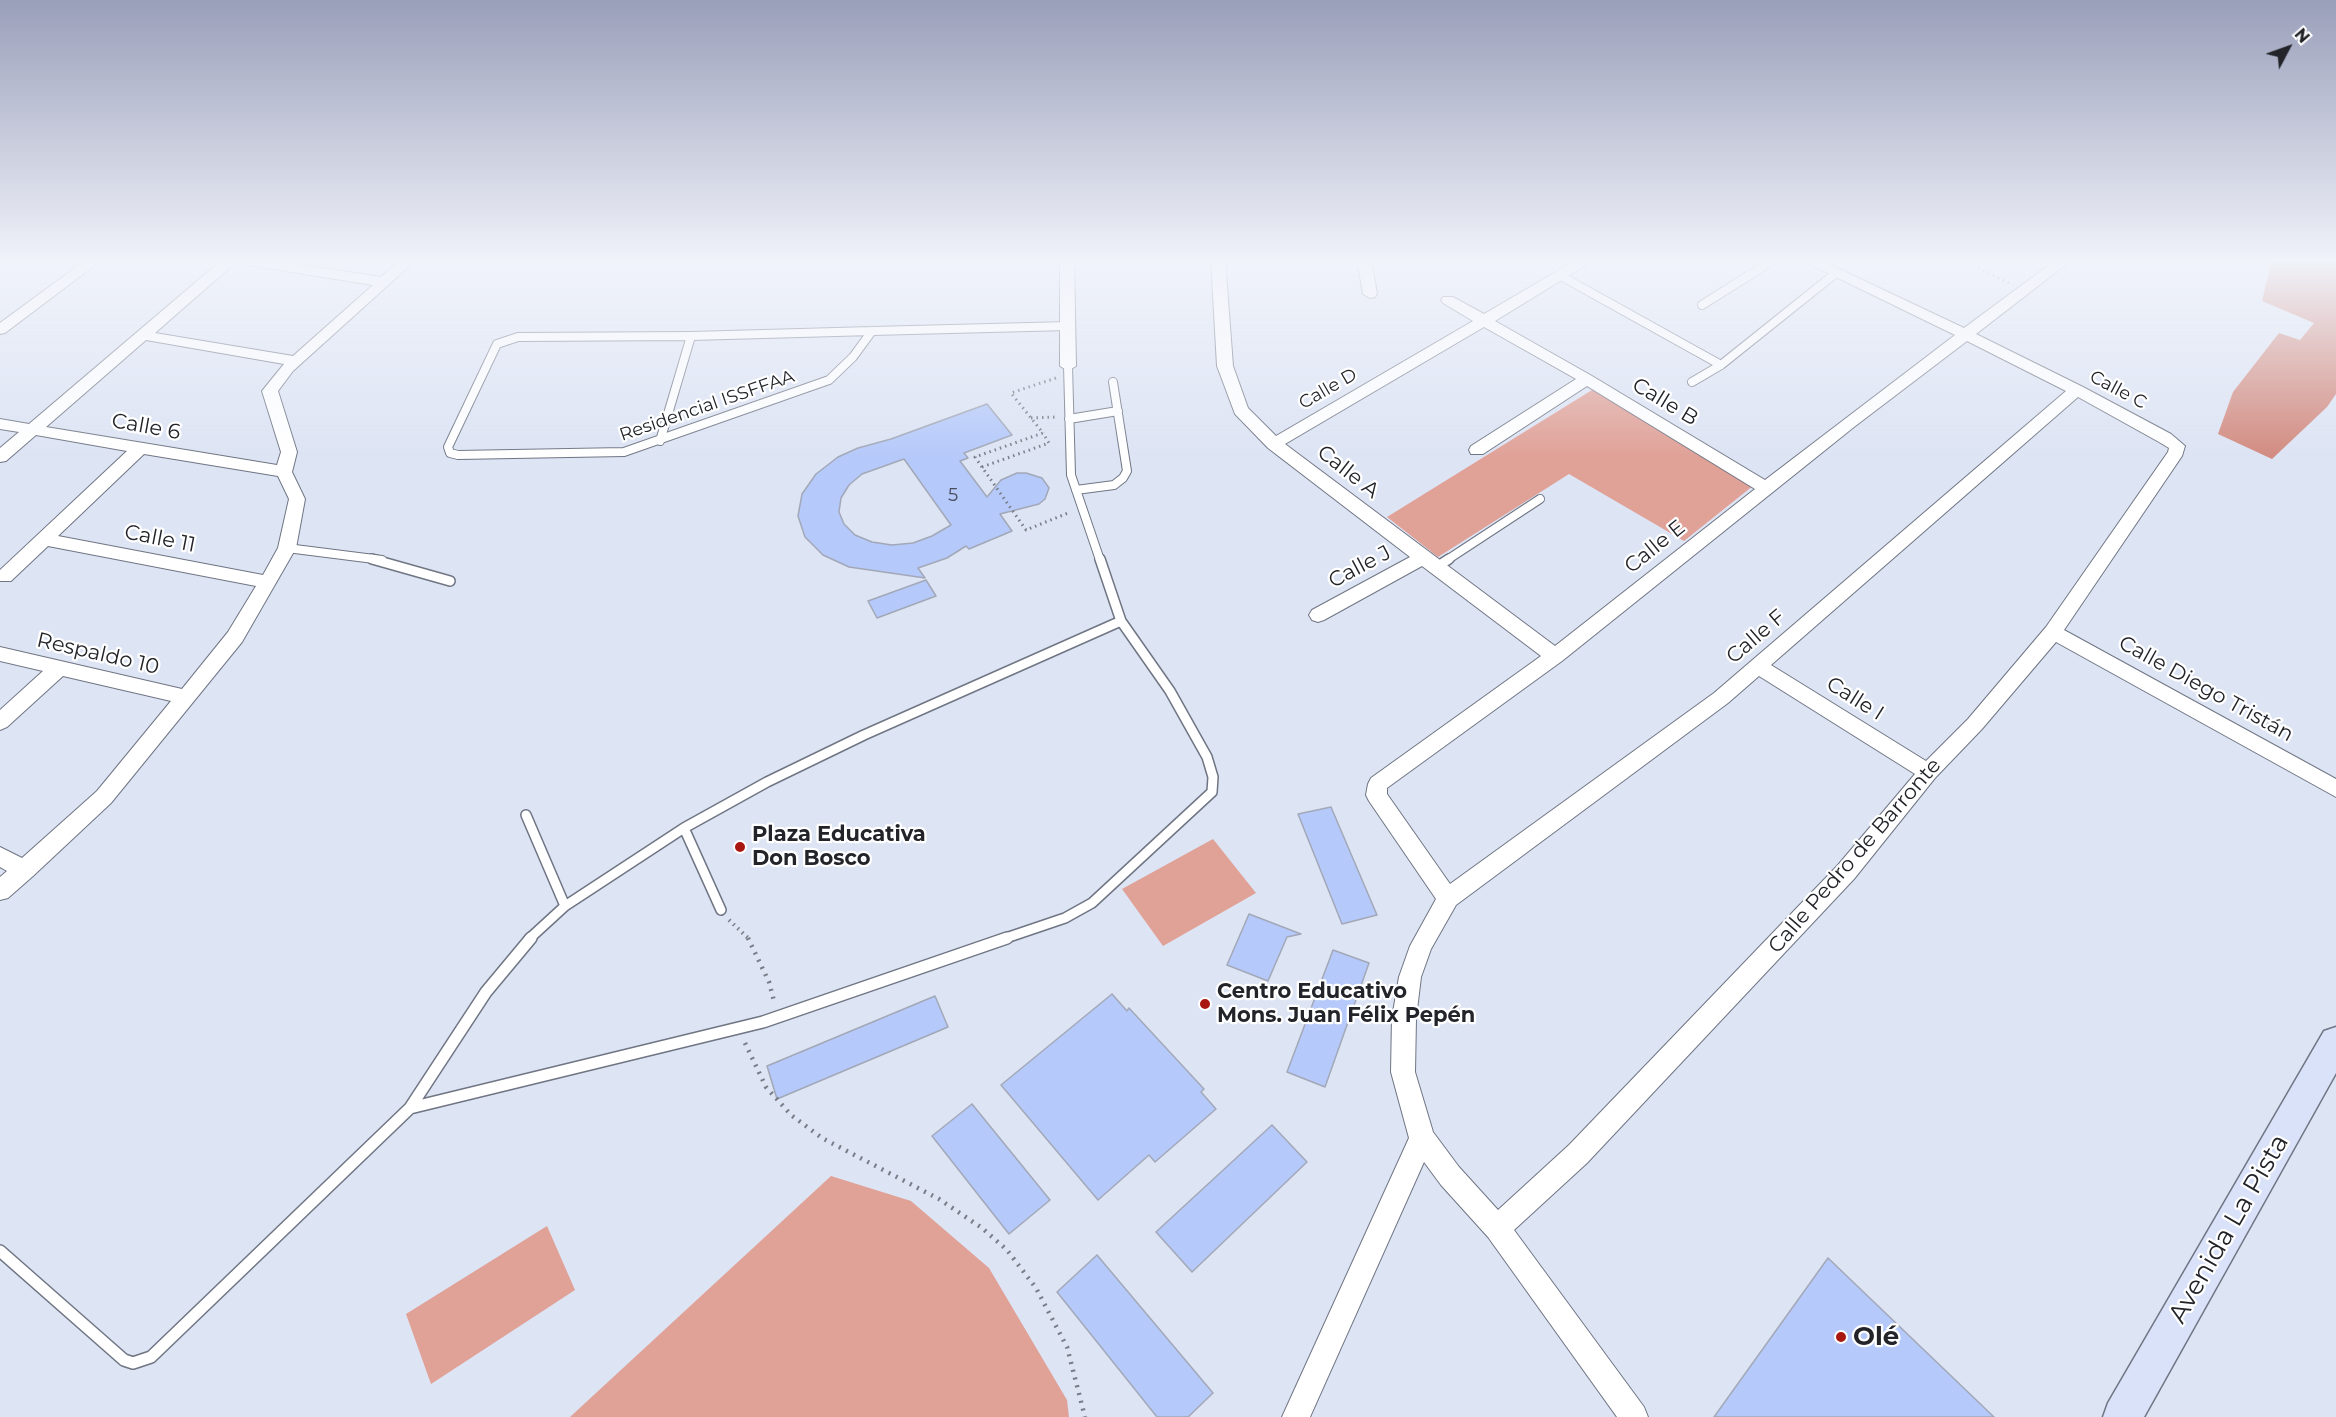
<!DOCTYPE html>
<html>
<head>
<meta charset="utf-8">
<style>
	body { margin:0 }
	#map { position:relative; width:2336px; height:1417px; overflow:hidden; background:#dde4f4; font-family:Montserrat,sans-serif }
	canvas { display:block }
	.north { position:absolute; left:2258px; top:18px; width:60px; height:60px; -webkit-text-stroke:4px #fff; paint-order:stroke; rotate:49deg; font-size:16px; font-weight:700; line-height:24px; text-align:center; color:#22242a }
	.north::after { content:''; display:block; margin:auto; width:21px; height:27px; background:#22242a; clip-path:polygon(50% 0,100% 100%,50% 72%,0 100%) }
</style>
</head>
<body>
<div id="map">
<canvas width="2336" height="1417"></canvas>
<div class="north">N</div>
</div>
<script>
const ctx = document.querySelector('canvas').getContext('2d');
ctx.lineJoin = 'round';
function fill(path, color) { ctx.fillStyle = color; ctx.fill(path, 'evenodd'); }
const shape = rows => new Path2D(rows.map(r => 'M' + r).join(''));
function trace(path, color, width, dash) { ctx.strokeStyle = color; ctx.lineWidth = width; ctx.lineCap = dash ? 'butt' : 'round'; ctx.setLineDash(dash || []); ctx.stroke(path); }
function label(font, color, halo, rows, align = 'center') {
  ctx.font = font + ' Montserrat,sans-serif'; ctx.lineWidth = 4.5; ctx.setLineDash([]); ctx.textBaseline = 'middle'; ctx.strokeStyle = halo; ctx.fillStyle = color; for (const [text, x, y, turn = 0] of rows) {
    ctx.save(); ctx.translate(x, y); ctx.rotate((+turn || 0) * Math.PI / 180); ctx.textAlign = isNaN(turn) ? turn : align; if (halo) ctx.strokeText(text, 0, 0); ctx.fillText(text, 0, 0); ctx.restore();
  }
}
fill(shape([
	[1592,390,1754,485,1684,541,1569,474,1438,557,1387,517],
	[1213,839,1256,893,1163,946,1122,889],
	[831,1176,911,1201,989,1268,1067,1400,1069,1417,570,1417],
	[547,1226,575,1290,431,1384,406,1314]
]), '#e0a197');
fill(shape([
	[2272,259,2336,259,2336,394,2327,407,2272,459,2218,434,2233,392,2279,333,2300,340,2314,323,2262,301]
]), '#d28b80');
const building = shape([
	[987,404,1012,435,964,453,968,458,960,461,987,497,1001,480,1017,473,1026,473,1042,478,1049,488,1045,499,1039,504,1000,514,1012,531,969,549,966,546,947,558,918,568,925,578,849,567,823,555,805,537,798,516,802,494,816,474,838,457,858,448,891,439,987,404],
	[904,459,951,525,932,536,913,543,892,545,872,542,855,535,844,524,839,512,841,498,849,485,862,474,904,459],
	[926,580,936,596,877,618,868,601,926,580],
	[1331,807,1377,915,1342,924,1298,814,1331,807],
	[1249,914,1301,934,1287,937,1268,981,1227,965,1249,914],
	[1333,950,1369,963,1325,1087,1287,1072,1333,950],
	[1112,994,1127,1011,1129,1008,1204,1089,1201,1092,1216,1109,1155,1162,1149,1155,1098,1200,1001,1085,1112,994],
	[935,996,948,1027,777,1099,767,1066,935,996],
	[972,1104,1050,1200,1009,1234,932,1136,972,1104],
	[1272,1125,1307,1162,1192,1272,1156,1232,1272,1125],
	[1097,1255,1213,1393,1188,1417,1157,1417,1057,1292,1097,1255],
	[1828,1258,1994,1417,1714,1417,1828,1258]
]);
fill(building, '#b5c9fa');
trace(building, '#a2a8b7', 1.5);
const serviceFar2 = shape([
	[1561,276,1721,365],
	[1702,305,1775,259],
	[872,331,853,357,829,380,624,452,458,455,450,453,448,447,497,344,518,337,691,336,872,331],
	[872,331,1068,326],
	[1068,366,1071,475,1100,560],
	[1692,382,1721,365,1836,273],
	[1069,419,1118,411],
	[660,441,691,336],
	[1076,490,1114,485,1123,478,1127,471,1113,382],
	[287,548,382,560],
	[1447,560,1540,499]
]);
const serviceFar1 = shape([
	[372,559,450,581],
	[1435,568,1449,559],
	[526,815,565,906],
	[684,828,721,910],
	[529,939,565,906,684,828,767,782,864,735,1121,621],
	[1003,939,1065,918,1092,903,1212,792,1213,777,1207,757,1170,691,1121,621,1100,559]
]);
const service = shape([
	[410,1108,763,1022,1007,938],
	[0,1251,124,1360,133,1363,151,1357,410,1108,486,992,531,938]
]);
const minor = shape([
	[87,259,103,259,5,333,0,334,0,323,87,259],
	[223,259,264,259,381,277,401,259,417,259,293,371,278,391,297,452,292,472,305,499,296,548,242,642,111,803,33,876,8,898,0,900,0,877,7,871,0,867,0,847,22,858,97,791,171,701,63,676,7,727,0,730,0,710,43,671,0,661,0,647,182,689,228,632,256,586,48,546,11,581,0,581,0,570,127,451,36,435,6,461,0,462,0,448,19,432,0,429,0,419,29,424,223,259],
	[235,263,373,285,293,356,155,333,235,263],
	[146,340,284,364,262,391,281,452,277,465,46,427,146,340],
	[144,454,278,476,289,499,278,548,263,575,58,536,144,454],
	[1060,259,1074,259,1076,366,1068,371,1060,366,1060,259],
	[1211,259,1225,259,1233,366,1248,408,1276,436,1473,321,1443,303,1441,300,1443,297,1453,297,1484,314,1578,259,1596,259,1495,321,1592,376,1765,480,1955,335,1799,259,1818,259,1964,328,2057,259,2073,259,1976,334,2083,387,2171,434,2185,446,2182,456,2064,630,2336,779,2336,797,2056,642,1982,729,1935,778,1854,879,1587,1163,1514,1230,1644,1407,1648,1417,1617,1417,1488,1237,1441,1185,1424,1162,1310,1417,1282,1417,1409,1138,1391,1072,1392,1018,1399,977,1410,946,1436,899,1369,801,1366,795,1368,784,1371,778,1541,656,1422,566,1324,620,1318,622,1312,620,1309,615,1312,610,1410,557,1268,448,1235,414,1217,366,1211,259],
	[1484,327,1576,379,1471,446,1469,450,1471,454,1483,454,1587,386,1755,489,1555,646,1285,444,1484,327],
	[1967,341,2066,391,1714,693,1450,884,1387,794,1387,788,1562,661,1854,427,1967,341],
	[2078,397,2159,442,2169,448,2168,452,2046,627,1968,719,1926,761,1771,665,2078,397],
	[1759,676,1915,774,1838,865,1569,1145,1498,1210,1459,1167,1433,1132,1415,1072,1416,1018,1421,977,1431,949,1456,905,1728,703,1759,676],
	[1357,259,1371,259,1377,294,1375,297,1370,298,1363,294,1357,259]
]);
const secondary = shape([
	[2336,1027,2336,1073,2144,1417,2103,1417,2108,1403,2324,1031,2336,1027]
]);
trace(serviceFar2, '#6f7583', 10);
trace(serviceFar1, '#6f7583', 12);
trace(service, '#6f7583', 14);
trace(minor, '#6f7583', 2);
trace(secondary, '#6f7583', 3);
trace(shape([
	[1958,259,2009,283],
	[1056,378,1011,393,1043,433,975,457,1026,530,1068,513],
	[1031,418,1057,417],
	[982,467,1049,443,1043,433]
]), '#797d88', 3, [1.5, 4]);
trace(shape([
	[729,920,749,939]
]), '#797d88', 4, [1.5, 4.5]);
trace(shape([
	[748,938,769,982,774,1001],
	[745,1043,766,1087,791,1115,822,1138,939,1199,982,1228,1007,1250,1036,1288,1067,1347,1085,1417]
]), '#797d88', 4.5, [2, 6]);
trace(serviceFar2, '#fff', 8);
trace(serviceFar1, '#fff', 9);
trace(service, '#fff', 11);
fill(minor, '#fff');
fill(secondary, '#dae2f9');
const sky = ctx.createLinearGradient(0, 0, 0, 458);
sky.addColorStop(0, '#9a9fba');
sky.addColorStop(0.57, '#f0f3fa');
sky.addColorStop(1, '#f0f3fa00');
ctx.fillStyle = sky;
ctx.fillRect(0, 0, 2336, 458);
for (const [x, y, r, color] of [
	[740,847,6,"#a91711"],
	[1205,1004,6,"#a91711"],
	[1841,1337,6,"#a91711"]
]) { const dot = new Path2D(); dot.arc(x, y, r, 0, 2 * Math.PI); ctx.fillStyle = color; ctx.fill(dot); trace(dot, '#fff', 2); }
label('18px', '#22242a', '#fff', [
	["Calle D",1328,389,-30],
	["Calle C",2118,390,28],
	["Residencial ISSFFAA",707,406,-19]
]);
label('18px', '#474d5e', null, [
	["5",953,496]
]);
label('21px', '#22242a', '#fff', [
	["Calle B",1665,402,31],
	["Calle 6",146,427,10],
	["Calle A",1348,472,38],
	["Calle 11",160,539,11],
	["Calle E",1655,547,-39],
	["Calle J",1360,567,-28],
	["Calle F",1756,637,-41],
	["Respaldo 10",98,654,13],
	["Calle Diego Tristán",2206,689,29],
	["Calle I",1855,699,32],
	["Calle Pedro de Barronte",1855,856,-49]
]);
label('bold 21px', '#22242a', '#fff', [
	["Plaza Educativa",752,835],
	["Don Bosco",752,859],
	["Centro Educativo",1217,992],
	["Mons. Juan Félix Pepén",1217,1016]
], 'left');
label('26px', '#22242a', '#fff', [
	["Avenida La Pista",2229,1229,-60]
]);
label('bold 26px', '#22242a', '#fff', [
	["Olé",1853,1337]
], 'left');
</script>
</body>
</html>
